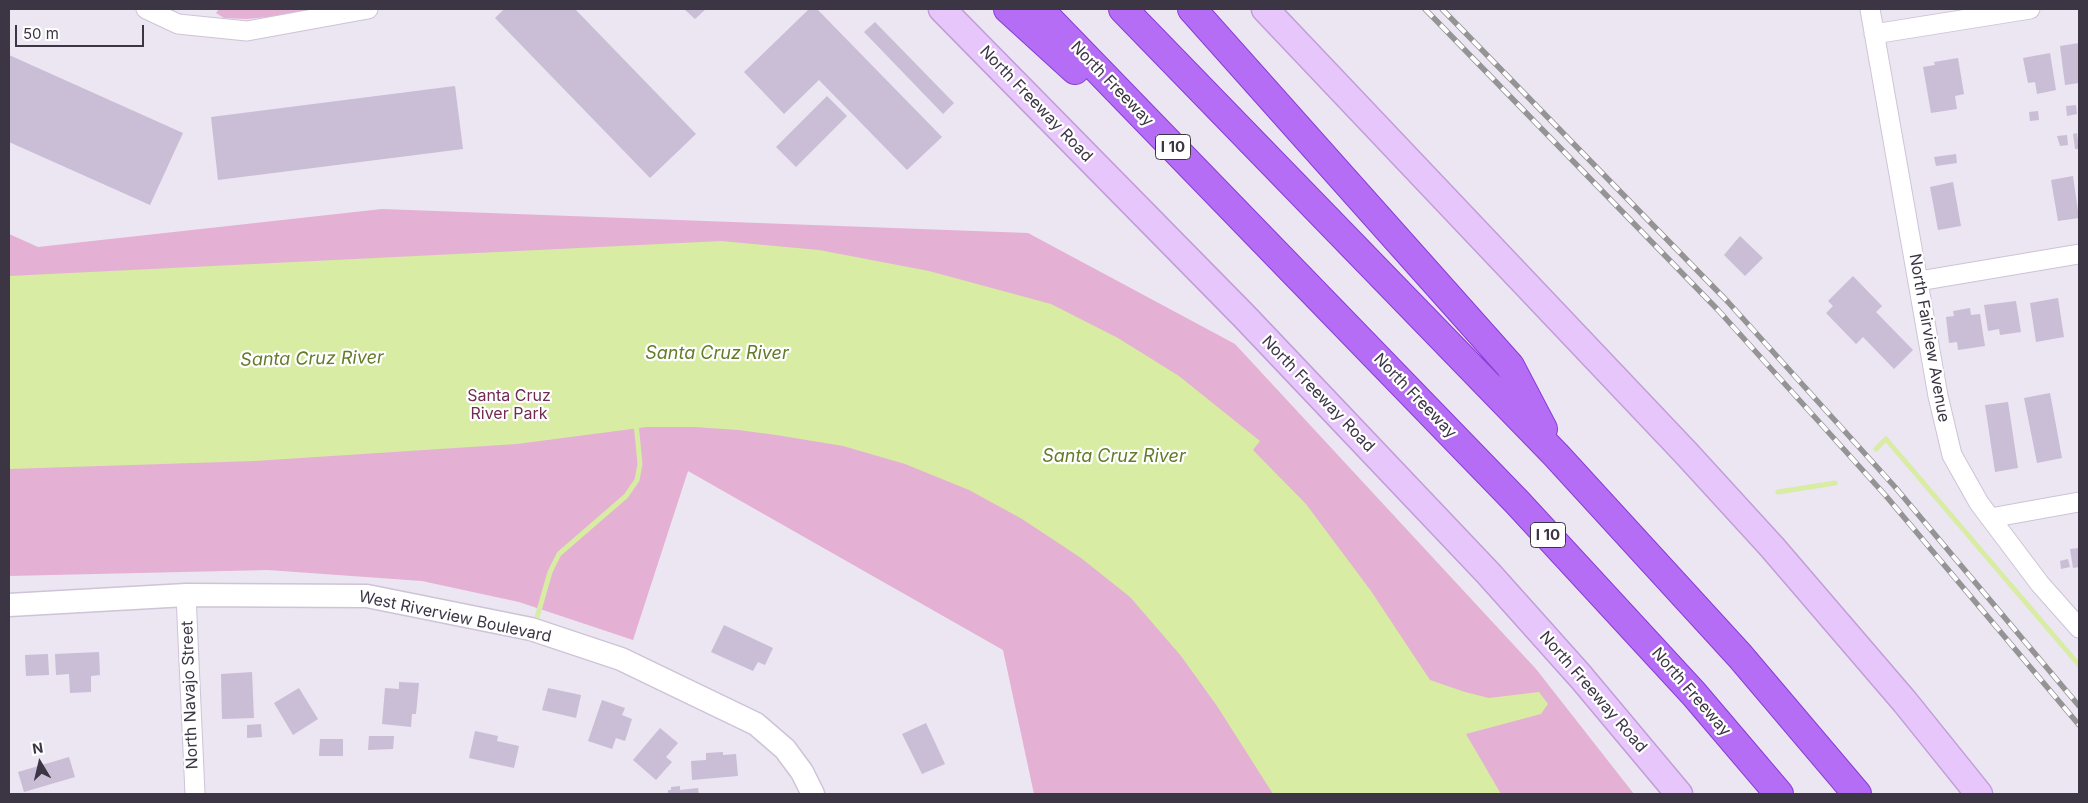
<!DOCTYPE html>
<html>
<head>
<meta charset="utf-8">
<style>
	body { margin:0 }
	#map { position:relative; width:2088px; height:803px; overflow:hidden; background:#ece5f2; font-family:Inter,sans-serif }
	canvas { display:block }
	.frame { position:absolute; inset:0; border:10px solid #3c3544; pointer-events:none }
	.north { position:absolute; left:15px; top:738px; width:50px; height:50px; -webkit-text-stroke:4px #fff; paint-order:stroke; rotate:351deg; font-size:14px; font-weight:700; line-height:20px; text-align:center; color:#3c3544 }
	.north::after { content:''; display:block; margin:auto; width:18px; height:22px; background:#3c3544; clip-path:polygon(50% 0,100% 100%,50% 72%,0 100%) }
	.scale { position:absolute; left:15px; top:25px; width:129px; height:22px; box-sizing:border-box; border:2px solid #3c3544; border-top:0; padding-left:6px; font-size:15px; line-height:18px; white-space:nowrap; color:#3c3544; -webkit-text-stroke:4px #fff; paint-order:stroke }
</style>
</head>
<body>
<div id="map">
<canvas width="2088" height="803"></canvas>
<div class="frame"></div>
<div class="north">N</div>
<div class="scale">50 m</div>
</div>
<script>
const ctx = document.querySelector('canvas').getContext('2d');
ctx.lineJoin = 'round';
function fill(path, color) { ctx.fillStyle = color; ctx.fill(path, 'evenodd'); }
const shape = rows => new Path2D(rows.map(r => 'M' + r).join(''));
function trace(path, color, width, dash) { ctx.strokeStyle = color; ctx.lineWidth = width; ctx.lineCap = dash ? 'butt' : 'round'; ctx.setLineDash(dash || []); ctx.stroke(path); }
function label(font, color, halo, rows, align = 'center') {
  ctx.font = font + ' Inter,sans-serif'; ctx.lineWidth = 4.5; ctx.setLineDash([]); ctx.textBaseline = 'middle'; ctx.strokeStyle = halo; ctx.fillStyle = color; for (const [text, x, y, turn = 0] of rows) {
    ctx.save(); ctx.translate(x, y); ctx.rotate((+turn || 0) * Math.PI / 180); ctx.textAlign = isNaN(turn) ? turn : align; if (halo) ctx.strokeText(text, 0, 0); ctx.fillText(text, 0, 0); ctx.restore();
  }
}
fill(shape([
	[219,9,318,9,298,14,247,19,224,18,216,13],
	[382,209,1028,233,1235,344,1536,669,1634,794,1034,794,1003,650,688,471,633,640,519,602,422,581,268,570,9,576,9,234,38,247]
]), '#e4b0d3');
fill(shape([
	[721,241,819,250,929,271,1051,304,1118,338,1179,376,1260,441,1253,450,1306,504,1371,591,1430,680,1465,692,1489,698,1539,692,1548,704,1541,714,1466,734,1501,794,1273,794,1217,706,1181,656,1130,597,1081,558,1022,519,969,490,905,464,843,446,776,435,738,430,694,427,647,427,517,444,255,461,9,469,9,276]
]), '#d8eca4');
trace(shape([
	[1876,449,1886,439,2079,665],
	[1778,492,1835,483],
	[536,621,550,572,559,554,626,496,637,480,640,464,636,423]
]), '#d8eca4', 5);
fill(shape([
	[504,9,575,9,696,134,650,178,495,18],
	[684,9,706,9,695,19],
	[809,9,817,9,942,137,907,170,819,80,784,114,744,72],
	[875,22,954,103,943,114,864,32],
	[2079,43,2079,83,2065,85,2060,46],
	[2050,53,2056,90,2037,94,2035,82,2028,83,2023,58],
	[9,55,183,133,150,205,9,142],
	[1958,58,1964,94,1955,96,1957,109,1931,113,1923,67,1935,65,1934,62],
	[455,86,463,149,218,180,211,117],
	[827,96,847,116,796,167,776,147],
	[2076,105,2077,114,2067,116,2066,106],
	[2038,111,2039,120,2030,121,2029,112],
	[2077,133,2079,149,2075,149,2073,134],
	[2067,135,2068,145,2060,146,2057,136],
	[1956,154,1957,163,1936,166,1934,157],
	[2073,176,2079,218,2058,221,2051,180],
	[1953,182,1961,226,1938,230,1930,187],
	[1740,236,1763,258,1745,276,1724,255],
	[1853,276,1882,306,1876,312,1913,350,1894,369,1863,337,1856,344,1826,313,1833,306,1828,301],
	[2058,298,2064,337,2036,342,2030,303],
	[2016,301,2021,332,2000,335,1999,329,1988,331,1984,305],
	[1970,308,1971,315,1980,314,1985,346,1958,350,1957,342,1949,343,1946,317,1954,316,1953,311],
	[2050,393,2062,458,2037,463,2024,398],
	[2008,402,2018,468,1995,472,1985,405],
	[2079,548,2079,567,2073,568,2070,549],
	[2068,559,2070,567,2061,569,2060,561],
	[724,625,773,648,765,665,758,662,753,671,711,652],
	[99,652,100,675,91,676,91,692,70,693,69,674,56,675,55,654],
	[48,654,49,675,26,676,25,655],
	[252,672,254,718,222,719,221,674],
	[399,682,419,683,416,714,412,714,411,727,382,724,385,688,399,689],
	[299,688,318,719,293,735,274,703],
	[548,688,581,695,576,718,542,710],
	[602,700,625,708,622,715,632,719,625,741,616,738,612,749,588,741],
	[926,723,945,764,922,774,902,734],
	[261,724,262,737,247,738,247,725],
	[660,728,678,743,666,757,672,762,656,780,633,760],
	[475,731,498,736,497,741,519,746,514,768,469,758],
	[369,736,394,736,393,749,368,750],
	[320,739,343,739,343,756,319,756],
	[723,752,723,755,736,754,738,776,692,780,691,761,706,760,706,753],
	[69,757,75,777,24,792,18,772],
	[680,786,680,790,698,788,699,794,668,794,668,790,671,790,671,787]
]), '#c9bed6');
const minor = shape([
	[146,9,178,24,247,31,368,9],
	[1870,9,1938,396,1952,455,1979,503,2040,584,2079,628],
	[1874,34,2030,9],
	[1919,281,2079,254],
	[1990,518,2079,502],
	[186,595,195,794]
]);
const tertiary = shape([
	[9,605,186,595,367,596,531,629,621,659,756,724,785,749,802,772,813,794]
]);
const secondary = shape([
	[942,9,1244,316,1488,573,1581,677,1679,794],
	[1265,9,1686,453,1772,547,1905,702,1979,794]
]);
const motorway = shape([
	[1008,9,1075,70],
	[1039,9,1517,502,1694,694,1779,794],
	[1123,9,1556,455,1740,656,1857,794],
	[1192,9,1510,366,1543,429]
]);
trace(minor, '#cec3d7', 21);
trace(tertiary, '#cec3d7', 25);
trace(secondary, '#c19ed8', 29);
trace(motorway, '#883dd4', 30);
trace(minor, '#fff', 19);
trace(tertiary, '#fff', 22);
trace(secondary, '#e7c6fb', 26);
trace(motorway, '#b66df5', 28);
const rail = shape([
	[1425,9,1718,310,1886,496,2079,725],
	[1442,9,1728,302,1895,487,2079,706]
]);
trace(rail, '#949494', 5.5);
trace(rail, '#fff', 4, [11]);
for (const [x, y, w] of [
	[1173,147,35],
	[1548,535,35]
]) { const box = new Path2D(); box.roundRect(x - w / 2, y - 12.5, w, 25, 4); ctx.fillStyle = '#fff'; ctx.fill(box); trace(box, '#3c3544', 1); }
label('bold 15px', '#3c3544', null, [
	["I 10",1173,147],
	["I 10",1548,535]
]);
label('16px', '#3c3544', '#fff', [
	["North Freeway",1112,84,46],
	["North Freeway Road",1036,104,46],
	["North Fairview Avenue",1929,338,80],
	["North Freeway Road",1318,394,46],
	["North Freeway",1415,396,46],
	["West Riverview Boulevard",455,617,12],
	["North Freeway Road",1593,692,49],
	["North Freeway",1691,692,49],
	["North Navajo Street",190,695,-92]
]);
label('16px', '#722c50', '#fff', [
	["Santa Cruz",509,396],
	["River Park",509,414]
]);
label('italic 18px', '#647b2a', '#fff', [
	["Santa Cruz River",717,354],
	["Santa Cruz River",312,359,-1],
	["Santa Cruz River",1114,457]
]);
</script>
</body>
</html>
